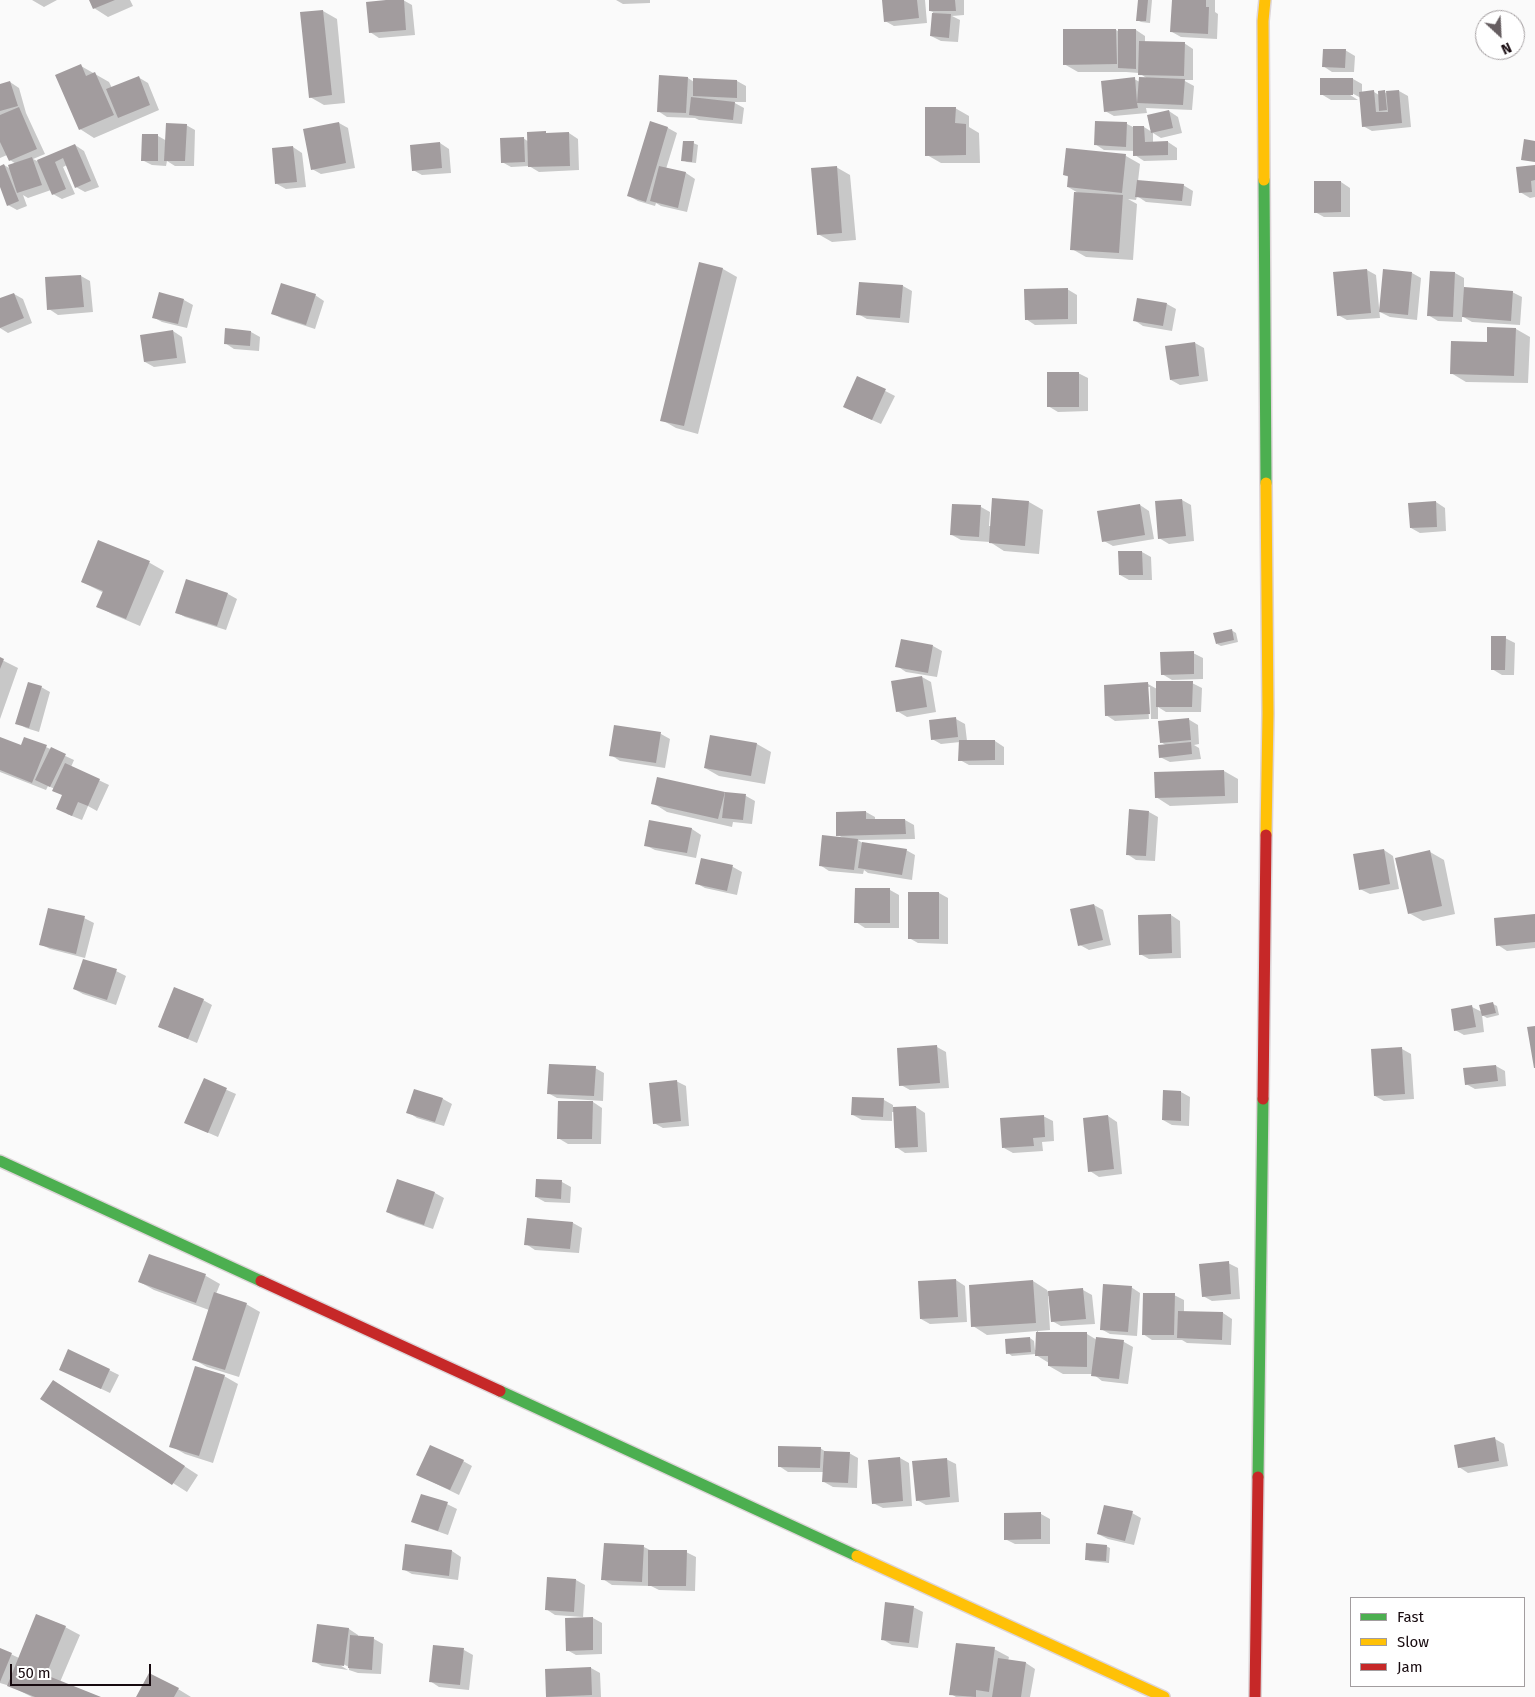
<!DOCTYPE html>
<html>
<head>
<meta charset="utf-8">
<style>
	body { margin:0 }
	#map { position:relative; width:1535px; height:1697px; overflow:hidden; background:#fafafa; font-family:"Fira Sans",sans-serif }
	canvas { display:block }
	.legend { position:absolute; left:1350px; top:1597px; width:175px; height:90px; box-sizing:border-box; background:#fff; border:1px solid #a29d9f; margin:0; padding:6px 9px; list-style:none; font-size:15px; color:#170a0f }
	.legend li { display:flex; align-items:center; gap:10px; height:25px }
	.legend b { width:25px; border:1px solid #a29d9f }
	.north { position:absolute; left:1475px; top:10px; width:50px; height:50px; box-sizing:border-box; background:#fff; border:1px solid #a29d9f; border-radius:50%; rotate:155deg; font-size:14px; font-weight:700; line-height:20px; text-align:center; color:#170a0f }
	.north::after { content:''; display:block; margin:auto; width:18px; height:22px; background:#665e61; clip-path:polygon(50% 0,100% 100%,50% 72%,0 100%) }
	.scale { position:absolute; left:10px; top:1664px; width:141px; height:22px; box-sizing:border-box; border:2px solid #170a0f; border-top:0; padding-left:6px; font-size:15px; line-height:18px; white-space:nowrap; color:#170a0f; -webkit-text-stroke:4px #fff; paint-order:stroke }
</style>
</head>
<body>
<div id="map">
<canvas width="1535" height="1697"></canvas>
<ul class="legend">
<li><b style="height:6px;background:#4caf50"></b>Fast</li>
<li><b style="height:6px;background:#ffc107"></b>Slow</li>
<li><b style="height:6px;background:#c62828"></b>Jam</li>
</ul>
<div class="north">N</div>
<div class="scale">50 m</div>
</div>
<script>
const ctx = document.querySelector('canvas').getContext('2d');
ctx.lineJoin = 'round';
function fill(path, color) { ctx.fillStyle = color; ctx.fill(path, 'evenodd'); }
const shape = rows => new Path2D(rows.map(r => 'M' + r).join(''));
function trace(path, color, width, dash) { ctx.strokeStyle = color; ctx.lineWidth = width; ctx.lineCap = dash ? 'butt' : 'round'; ctx.setLineDash(dash || []); ctx.stroke(path); }
fill(shape([
	[32,0,57,0,44,7],
	[90,0,130,0,133,6,108,17,94,8],
	[403,0,412,5,415,35,379,38,370,32],
	[616,0,650,0,650,3,623,4],
	[883,0,925,0,927,23,894,26,885,21],
	[930,0,964,0,964,15,952,16,960,20,958,42,941,41,931,36,933,12,930,11],
	[1139,0,1152,0,1150,23,1141,22,1137,20],
	[1173,0,1215,0,1215,12,1218,14,1217,39,1181,37,1172,32],
	[323,11,337,19,345,103,324,105,310,97],
	[1064,30,1116,30,1120,32,1120,30,1136,30,1145,36,1145,43,1184,43,1193,49,1193,80,1183,80,1194,86,1192,110,1146,108,1147,113,1114,116,1105,111,1134,79,1140,82,1148,79,1139,73,1126,72,1078,72,1064,64],
	[1345,50,1355,56,1354,72,1332,72,1323,66],
	[81,66,109,82,112,88,138,77,148,83,159,110,94,138,80,129],
	[660,76,688,78,694,82,737,81,746,86,746,102,733,102,744,108,742,124,699,120,695,118,667,117,658,111],
	[1353,79,1362,84,1362,93,1374,92,1379,95,1384,92,1388,94,1388,92,1399,91,1408,96,1411,127,1372,131,1363,126,1361,98,1348,91,1347,93,1358,100,1331,100,1321,94],
	[10,82,19,88,26,113,45,154,33,159,37,161,75,145,84,151,99,187,85,192,76,187,67,165,63,167,75,194,62,199,53,194,51,190,28,198,23,195,27,206,17,210,8,205,0,184,0,167,4,165,11,169,16,164,10,160,7,155,0,158,0,85],
	[955,108,969,116,969,127,979,133,980,163,941,163,927,155],
	[1169,111,1178,117,1182,133,1161,138,1153,133,1153,143,1168,142,1177,148,1177,160,1144,161,1135,155,1135,151,1104,150,1095,144,1127,124,1133,127,1144,127,1152,132],
	[339,123,348,128,355,168,321,174,312,169],
	[651,123,668,128,677,133,666,169,686,173,695,179,687,212,661,206,656,203,655,206,638,201,629,196],
	[186,125,195,130,194,166,175,166,167,161,166,166,152,165,142,160,158,136,167,141],
	[569,133,578,139,579,170,539,172,529,166,511,167,502,162,523,138,529,142],
	[440,143,449,149,451,173,422,175,413,170],
	[693,143,698,145,696,163,687,162,683,160],
	[293,147,302,153,306,187,286,189,277,184],
	[1126,156,1140,164,1138,181,1183,185,1193,191,1191,206,1146,202,1137,196,1136,200,1128,199,1137,204,1133,260,1086,257,1072,249,1080,194,1068,187,1069,177,1064,175],
	[1535,166,1535,197,1530,198,1520,192],
	[836,167,850,175,856,240,832,242,818,234],
	[1341,182,1350,188,1350,217,1324,217,1315,212],
	[700,263,723,269,737,277,698,434,676,428,662,420],
	[1367,270,1376,275,1380,318,1347,320,1338,315],
	[1431,272,1455,273,1464,278,1464,289,1512,292,1522,297,1520,325,1472,322,1462,316,1462,322,1438,321,1428,315],
	[1412,273,1421,278,1417,320,1390,317,1380,312],
	[81,276,90,281,93,312,58,315,49,309,46,279],
	[903,286,912,291,909,323,867,319,858,314],
	[1067,289,1077,295,1077,324,1035,325,1026,319],
	[14,294,23,299,32,323,8,333,0,328,0,300],
	[315,295,324,301,315,329,281,318,272,313],
	[184,300,193,305,187,328,162,322,153,317],
	[1167,304,1176,309,1172,331,1143,326,1134,320],
	[1516,329,1530,337,1528,383,1466,382,1451,373,1488,343],
	[173,331,182,337,186,363,154,367,145,362,142,336],
	[251,332,260,337,259,351,234,349,225,343],
	[1195,343,1204,348,1208,381,1180,385,1171,380],
	[1078,373,1088,378,1088,411,1058,412,1048,406],
	[858,377,895,396,881,424,854,412],
	[1182,500,1191,505,1194,541,1169,544,1159,538],
	[1029,502,1043,510,1039,554,1004,551,990,542,961,540,952,535,981,507,990,512,989,526,991,526],
	[1436,502,1445,508,1446,531,1420,533,1411,528],
	[1140,505,1149,511,1154,539,1113,546,1104,541],
	[99,542,150,563,164,571,140,626,112,614,98,606,104,593,82,582],
	[1120,552,1142,552,1151,557,1152,580,1129,580,1120,575],
	[228,594,237,599,226,630,185,617,176,612],
	[1231,630,1236,633,1238,642,1221,646,1217,644],
	[1505,638,1515,643,1514,675,1502,675,1492,669],
	[933,646,942,651,937,677,906,672,897,666],
	[1193,653,1203,658,1203,679,1172,680,1162,674],
	[0,659,18,668,0,719],
	[922,677,931,682,936,712,907,717,897,711],
	[1192,683,1202,688,1201,712,1166,712,1158,707,1158,719,1151,719,1150,687,1147,687,1149,719,1115,721,1106,715,1148,684,1157,689],
	[41,687,50,692,39,732,26,728,17,723],
	[956,719,965,724,967,741,995,741,1004,747,1004,765,969,765,960,760,960,742,941,744,932,739,931,721],
	[1188,719,1198,725,1199,744,1194,745,1199,748,1201,759,1170,762,1160,757,1167,746,1161,742],
	[661,734,670,739,665,768,620,761,611,755],
	[711,736,757,744,771,752,765,784,719,776,705,768],
	[0,738,22,747,46,747,74,760,71,767,109,785,97,811,88,806,82,820,67,814,64,796,55,789,48,786,46,790,0,772],
	[1224,771,1238,779,1238,803,1170,806,1156,797],
	[724,794,746,796,755,801,752,824,733,822,732,827,667,812,653,803],
	[866,812,875,817,875,821,905,820,914,825,915,839,858,840,864,844,906,850,915,855,912,880,868,873,864,870,863,874,829,871,820,865,843,838,838,835],
	[1149,812,1158,817,1155,861,1136,860,1127,854],
	[650,822,692,829,701,835,696,858,655,850,645,845],
	[1384,850,1393,856,1399,889,1370,894,1360,889],
	[1430,852,1444,860,1455,914,1423,921,1409,913],
	[701,860,733,867,742,872,737,895,705,888,696,883],
	[890,890,899,895,899,928,865,928,856,922],
	[910,893,939,893,948,898,948,944,918,943,909,938],
	[1094,905,1103,910,1111,945,1089,950,1080,945],
	[1171,915,1180,921,1181,958,1149,959,1140,954],
	[1535,915,1535,948,1507,951,1498,945],
	[84,918,94,923,85,958,50,949,40,944],
	[116,971,126,976,116,1005,83,994,74,989],
	[203,1000,212,1005,197,1043,159,1027],
	[1493,1004,1497,1006,1499,1015,1487,1018,1482,1015,1484,1032,1464,1035,1455,1030,1472,1007,1482,1012],
	[937,1047,946,1052,949,1088,910,1090,901,1085,898,1050],
	[1402,1049,1411,1054,1414,1099,1384,1101,1375,1096,1373,1050],
	[1496,1066,1505,1071,1506,1086,1475,1089,1466,1084],
	[595,1068,604,1073,603,1101,557,1098,548,1093],
	[204,1080,236,1094,218,1137,195,1127],
	[676,1081,686,1086,689,1126,663,1128,654,1123],
	[1164,1091,1181,1092,1190,1097,1189,1126,1172,1125,1163,1120],
	[443,1099,452,1104,444,1126,417,1118,408,1112],
	[884,1100,893,1105,893,1109,916,1107,925,1113,927,1152,905,1153,896,1147,894,1112,892,1112,892,1121,862,1120,853,1115],
	[593,1102,602,1108,601,1144,568,1144,558,1138],
	[1043,1116,1053,1121,1054,1141,1042,1142,1043,1151,1013,1153,1004,1148],
	[1108,1116,1117,1122,1122,1174,1099,1177,1090,1171],
	[562,1182,571,1187,570,1203,545,1202,536,1197],
	[435,1193,444,1198,433,1229,397,1217,387,1212],
	[573,1223,582,1228,579,1253,535,1250,526,1244],
	[149,1256,206,1276,220,1284,216,1294,246,1304,260,1312,239,1377,207,1367,193,1359,209,1310,154,1290,140,1282],
	[1228,1263,1238,1268,1240,1299,1212,1301,1203,1296],
	[956,1280,965,1286,967,1322,930,1324,921,1319],
	[1033,1281,1047,1290,1048,1292,1083,1290,1092,1295,1095,1324,1061,1326,1052,1321,1050,1296,1048,1296,1050,1330,1038,1331,1038,1333,1087,1334,1097,1340,1097,1338,1124,1342,1133,1347,1128,1384,1102,1381,1093,1374,1063,1374,1049,1366,1049,1363,1036,1355,1036,1354,1012,1356,1008,1353,1030,1338,1034,1341,1035,1350,1037,1350,1037,1331,987,1335,973,1326,970,1286],
	[1131,1287,1140,1293,1137,1336,1110,1334,1101,1329],
	[1174,1295,1184,1300,1184,1312,1223,1313,1232,1319,1231,1345,1187,1343,1182,1340,1152,1340,1143,1334],
	[109,1370,119,1375,110,1393,70,1374],
	[224,1376,238,1384,213,1463,185,1454,171,1446],
	[67,1390,198,1475,187,1492,42,1399],
	[1495,1439,1504,1444,1508,1466,1468,1473,1459,1467],
	[820,1448,826,1452,849,1453,858,1458,857,1488,833,1487,824,1482,824,1472,788,1472,779,1466],
	[900,1458,909,1463,912,1506,883,1508,873,1503],
	[946,1459,956,1464,959,1502,926,1505,917,1500],
	[463,1461,472,1466,459,1495,418,1475],
	[447,1504,457,1509,448,1535,422,1526,413,1521],
	[1132,1513,1141,1518,1134,1545,1108,1539,1098,1534],
	[1041,1514,1050,1519,1050,1544,1015,1544,1005,1539],
	[406,1545,452,1551,461,1557,458,1580,412,1574,403,1569],
	[1106,1546,1110,1548,1109,1563,1090,1561,1086,1559],
	[644,1547,652,1551,686,1552,696,1557,695,1591,659,1590,651,1586,612,1585,603,1579],
	[576,1580,585,1585,583,1618,583,1617,555,1615,546,1609],
	[913,1607,923,1612,918,1648,892,1645,882,1639],
	[593,1618,602,1623,602,1654,576,1655,567,1650],
	[318,1625,349,1629,358,1635,358,1637,374,1639,383,1644,381,1674,358,1673,349,1670,349,1667,339,1662,338,1664,348,1670,322,1666,313,1661],
	[65,1627,80,1635,60,1682,98,1697,32,1697,10,1686,0,1683,0,1649,19,1658],
	[994,1649,1009,1657,1008,1661,1026,1663,1035,1669,1030,1697,956,1697,951,1694],
	[464,1650,473,1655,469,1690,439,1687,430,1681],
	[591,1668,600,1673,601,1697,547,1697,546,1671],
	[150,1675,178,1689,191,1697,138,1697]
]), '#0003');
fill(shape([
	[89,0,115,0,93,9],
	[386,0,404,0,406,30,369,33,366,2],
	[882,0,917,0,919,18,884,22],
	[929,0,955,0,956,11,929,11],
	[1138,0,1148,0,1146,21,1136,21],
	[1172,0,1206,0,1206,7,1209,7,1208,34,1170,32],
	[323,10,332,95,309,98,300,12],
	[932,13,951,14,949,38,930,36],
	[1063,29,1116,29,1117,64,1063,65],
	[1118,29,1136,29,1136,69,1118,68],
	[1139,41,1185,42,1184,76,1138,75],
	[1323,49,1346,49,1345,68,1322,67],
	[81,64,86,76,95,72,114,115,79,130,55,75],
	[659,75,688,77,686,113,657,112],
	[139,76,150,105,118,118,106,89],
	[1135,77,1137,103,1139,77,1185,79,1183,105,1137,103,1138,108,1104,112,1101,81],
	[693,78,737,80,737,98,693,96],
	[1320,78,1353,78,1353,95,1320,95],
	[10,81,18,106,0,111,0,84],
	[1374,90,1376,112,1388,112,1386,91,1399,90,1402,123,1362,127,1359,92],
	[1385,90,1387,110,1379,111,1378,91],
	[691,97,735,102,733,120,689,115],
	[19,107,37,149,9,161,0,142,0,115],
	[925,107,956,107,955,123,966,124,966,155,925,156],
	[1169,110,1173,128,1151,133,1147,115],
	[650,121,668,127,646,202,627,196],
	[1095,121,1127,122,1126,147,1094,145],
	[339,122,346,163,311,170,303,129],
	[166,123,187,124,185,161,164,161],
	[1133,126,1144,126,1145,142,1168,141,1168,155,1133,156],
	[546,131,546,133,569,132,570,166,528,167,527,132],
	[142,134,158,134,158,161,141,161],
	[524,137,525,162,501,163,500,138],
	[1524,139,1535,141,1535,162,1521,160],
	[683,141,694,141,692,162,681,161],
	[440,142,442,168,412,171,410,145],
	[75,144,91,181,75,188,63,158,55,162,66,189,52,195,37,160],
	[293,146,297,182,275,184,272,148],
	[1066,148,1126,154,1122,193,1067,187,1068,176,1063,175],
	[32,157,42,185,17,193,8,165],
	[4,164,19,201,7,206,0,187,0,166],
	[1535,165,1535,180,1531,181,1532,192,1519,193,1516,167],
	[659,166,686,172,678,208,650,201],
	[837,166,842,233,817,235,811,168],
	[1137,180,1184,184,1182,201,1135,197],
	[1314,181,1341,181,1341,212,1314,213],
	[1074,192,1123,195,1119,253,1070,250],
	[699,262,723,268,684,426,660,421],
	[1367,269,1371,313,1337,316,1333,272],
	[1383,269,1412,272,1408,315,1379,312],
	[1430,271,1455,272,1453,317,1427,316],
	[81,275,84,307,47,310,45,277],
	[859,282,903,285,900,318,856,315],
	[281,283,316,294,306,325,271,314],
	[1464,287,1513,291,1511,321,1462,317],
	[1068,288,1068,319,1025,320,1024,289],
	[159,292,184,299,178,324,152,318],
	[14,293,24,318,0,328,0,298],
	[1137,298,1167,303,1163,326,1133,321],
	[1487,327,1516,328,1514,376,1450,374,1451,341,1487,342],
	[225,328,251,331,250,346,224,344],
	[173,330,177,358,144,362,140,335],
	[1195,342,1199,376,1170,380,1165,346],
	[1047,372,1079,372,1079,407,1047,407],
	[857,376,886,389,872,420,843,407],
	[992,498,1029,501,1025,546,989,543],
	[1182,499,1186,536,1158,539,1155,501],
	[1436,501,1437,527,1410,528,1408,503],
	[952,504,981,505,979,537,950,535],
	[1140,504,1145,535,1102,542,1097,511],
	[98,540,150,561,126,619,96,607,103,591,81,582],
	[1118,551,1142,551,1143,575,1119,575],
	[186,579,228,593,217,626,175,613],
	[1232,629,1234,640,1216,644,1213,633],
	[1491,636,1506,636,1505,670,1491,670],
	[901,639,933,645,928,673,895,667],
	[1194,651,1194,674,1161,675,1160,652],
	[0,657,4,659,0,669],
	[922,676,927,707,896,712,891,681],
	[1156,681,1193,681,1192,707,1156,707],
	[28,682,42,686,29,728,15,724],
	[1148,682,1150,714,1105,716,1104,685],
	[956,717,958,737,931,740,929,720],
	[1189,718,1191,740,1160,743,1158,721],
	[614,725,661,732,656,763,609,756],
	[710,735,757,743,751,776,704,768],
	[0,737,21,745,24,737,47,745,32,783,0,770],
	[959,740,995,740,995,760,958,761],
	[1191,742,1192,754,1159,758,1158,745],
	[51,747,66,754,50,787,35,780],
	[65,763,100,779,88,806,78,802,72,816,56,809,62,795,52,791],
	[1224,770,1225,796,1155,798,1154,772],
	[657,777,725,792,718,819,651,804],
	[725,792,746,794,743,820,722,818],
	[1129,809,1149,811,1146,856,1126,855],
	[866,811,866,819,905,819,906,834,836,836,836,812],
	[649,820,692,828,687,853,644,846],
	[822,835,858,839,854,870,819,866],
	[862,842,907,849,902,875,858,868],
	[1384,849,1390,884,1359,890,1353,854],
	[1430,850,1442,906,1408,914,1395,858],
	[701,858,733,865,727,891,695,884],
	[855,888,890,888,890,923,854,923],
	[908,892,939,892,939,939,908,939],
	[1094,904,1103,940,1078,946,1070,909],
	[48,908,85,916,76,954,39,945],
	[1171,914,1172,953,1139,955,1138,915],
	[1535,914,1535,942,1496,946,1494,918],
	[83,959,117,969,107,1000,73,989],
	[174,987,204,999,188,1039,158,1027],
	[1493,1002,1496,1013,1482,1016,1479,1005],
	[1472,1005,1476,1027,1454,1031,1451,1009],
	[1535,1026,1535,1068,1534,1068,1527,1027],
	[937,1045,940,1083,899,1086,897,1048],
	[1402,1047,1405,1094,1374,1096,1371,1049],
	[549,1064,596,1066,594,1096,547,1094],
	[1496,1065,1498,1081,1465,1085,1463,1068],
	[204,1078,227,1088,208,1133,184,1123],
	[677,1080,681,1121,653,1124,649,1083],
	[414,1089,443,1098,435,1122,406,1113],
	[1163,1090,1181,1091,1181,1121,1162,1120],
	[852,1097,884,1098,883,1117,851,1115],
	[558,1101,593,1101,592,1139,557,1139],
	[916,1106,918,1147,895,1148,893,1107],
	[1044,1115,1045,1137,1033,1138,1034,1146,1002,1148,1000,1118],
	[1108,1115,1114,1169,1088,1172,1083,1118],
	[397,1179,435,1192,424,1225,386,1212],
	[536,1179,562,1180,561,1199,535,1197],
	[527,1218,573,1222,570,1249,524,1245],
	[149,1254,206,1274,196,1303,138,1282],
	[1229,1261,1231,1294,1202,1297,1199,1264],
	[956,1279,958,1317,920,1319,918,1281],
	[1033,1280,1036,1323,971,1327,969,1285],
	[1103,1284,1132,1286,1128,1332,1100,1330],
	[1083,1288,1086,1319,1051,1322,1048,1291],
	[214,1292,247,1303,225,1370,192,1360],
	[1143,1293,1175,1293,1174,1335,1142,1335],
	[1178,1311,1223,1312,1222,1340,1177,1338],
	[1036,1332,1087,1332,1087,1367,1048,1366,1048,1356,1035,1356],
	[1030,1337,1031,1352,1006,1354,1005,1339],
	[1096,1337,1124,1340,1119,1379,1091,1376],
	[68,1349,110,1369,101,1389,59,1370],
	[195,1366,225,1375,199,1456,169,1447],
	[53,1380,185,1466,172,1485,40,1399],
	[1495,1437,1499,1461,1458,1468,1454,1445],
	[430,1445,464,1460,450,1490,416,1475],
	[778,1446,821,1447,820,1468,778,1467],
	[824,1451,850,1452,848,1483,822,1482],
	[900,1457,903,1501,872,1504,868,1460],
	[947,1458,950,1497,916,1501,912,1461],
	[421,1494,448,1502,438,1531,411,1522],
	[1104,1505,1133,1511,1125,1541,1097,1534],
	[1041,1512,1041,1539,1004,1540,1004,1513],
	[604,1543,644,1545,642,1582,601,1580],
	[1086,1543,1107,1545,1106,1561,1085,1560],
	[405,1544,452,1550,449,1576,402,1570],
	[648,1550,687,1550,686,1586,648,1586],
	[547,1577,576,1579,574,1612,545,1610],
	[885,1602,914,1606,909,1643,881,1640],
	[36,1614,66,1626,46,1675,101,1697,35,1697,7,1686],
	[593,1617,593,1650,566,1651,565,1618],
	[317,1624,349,1628,344,1666,312,1662],
	[350,1635,374,1637,372,1670,348,1668],
	[956,1643,995,1647,989,1692,976,1690,976,1697,949,1695],
	[433,1645,464,1648,460,1685,429,1682],
	[0,1648,12,1653,0,1682],
	[998,1658,1026,1662,1021,1697,992,1697],
	[591,1667,592,1695,546,1697,545,1669],
	[149,1673,179,1688,174,1697,136,1697]
]), '#a29c9e');
const fast = shape([
	[1264,180,1266,483],
	[0,1161,261,1281],
	[500,1391,857,1556],
	[1258,1477,1263,1099]
]);
const slow = shape([
	[1264,180,1263,21,1265,0],
	[1266,483,1268,714,1266,835],
	[857,1556,1164,1697]
]);
const jam = shape([
	[1263,1099,1266,835],
	[261,1281,500,1391],
	[1255,1697,1258,1477]
]);
trace(fast, '#ddd5d8', 14);
trace(slow, '#ddd5d8', 14);
trace(jam, '#ddd5d8', 14);
trace(fast, '#4caf50', 11);
trace(slow, '#ffc107', 11);
trace(jam, '#c62828', 11);
</script>
</body>
</html>
